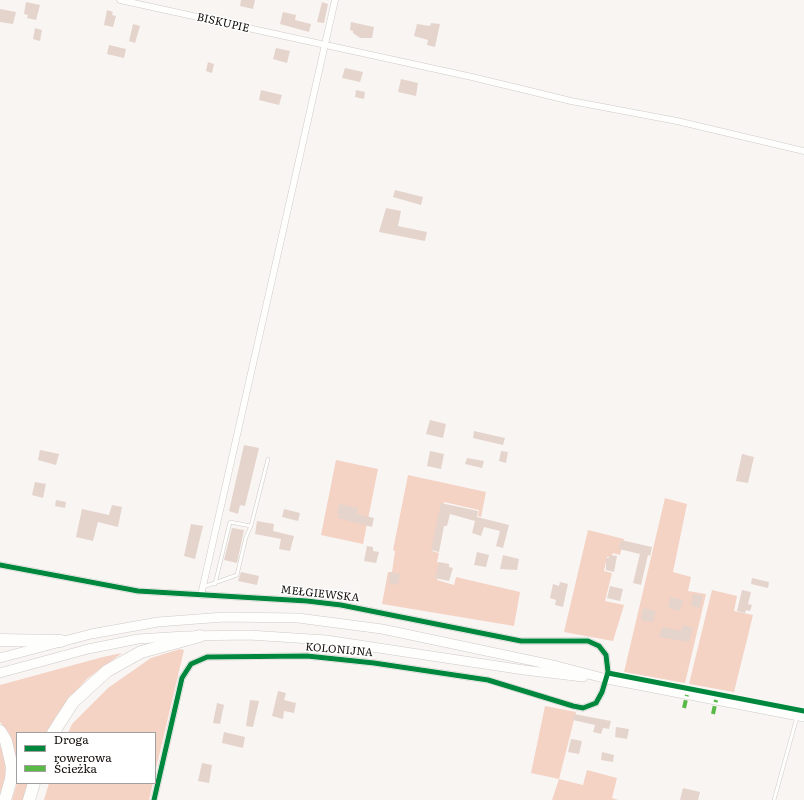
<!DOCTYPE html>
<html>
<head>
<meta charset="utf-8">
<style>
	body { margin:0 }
	#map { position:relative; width:804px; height:800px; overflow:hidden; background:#f9f5f3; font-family:Literata,serif }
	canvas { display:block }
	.legend { position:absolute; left:16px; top:732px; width:140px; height:52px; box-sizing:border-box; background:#fff; border:1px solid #a2a09f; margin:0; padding:5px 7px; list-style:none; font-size:12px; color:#17110e }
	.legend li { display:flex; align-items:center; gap:8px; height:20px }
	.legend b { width:20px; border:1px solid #a2a09f }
</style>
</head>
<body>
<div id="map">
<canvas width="804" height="800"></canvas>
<ul class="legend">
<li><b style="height:5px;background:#00873e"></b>Droga rowerowa</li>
<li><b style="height:5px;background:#58b947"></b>Ścieżka</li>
</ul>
</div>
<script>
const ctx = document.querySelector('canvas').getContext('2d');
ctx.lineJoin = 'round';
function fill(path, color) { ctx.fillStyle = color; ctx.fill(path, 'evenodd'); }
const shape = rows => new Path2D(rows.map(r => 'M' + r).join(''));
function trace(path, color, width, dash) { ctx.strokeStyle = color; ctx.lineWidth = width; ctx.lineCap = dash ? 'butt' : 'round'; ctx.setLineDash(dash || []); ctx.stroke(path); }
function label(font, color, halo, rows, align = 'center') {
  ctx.font = font + ' Literata,serif'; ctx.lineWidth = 3; ctx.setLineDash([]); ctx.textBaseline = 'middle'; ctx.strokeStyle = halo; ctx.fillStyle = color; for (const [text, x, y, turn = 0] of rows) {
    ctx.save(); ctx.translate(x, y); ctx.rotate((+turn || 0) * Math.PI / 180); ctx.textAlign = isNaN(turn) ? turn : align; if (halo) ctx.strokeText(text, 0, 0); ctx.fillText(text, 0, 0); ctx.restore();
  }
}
fill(shape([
	[336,460,378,469,363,544,321,535],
	[408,475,486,492,481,517,478,516,479,510,444,502,432,551,439,553,437,562,441,563,437,580,454,585,456,577,520,592,514,626,382,604,388,572,392,572,395,551,393,550],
	[665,498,687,504,673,572,691,577,688,591,706,594,685,683,624,672],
	[588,530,624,539,620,555,613,553,611,557,607,557,604,571,612,573,605,601,624,605,613,641,564,632],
	[712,590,737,596,734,611,753,615,734,692,689,684],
	[180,649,184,650,155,773,155,733,68,733,72,724,108,688,151,658],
	[122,653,88,678,72,695,56,716,47,733,17,733,17,768,9,733,0,722,0,685,103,657],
	[545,706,576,712,559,779,583,785,587,770,617,778,612,798,618,800,552,800,559,779,531,773],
	[0,745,5,760,6,778,0,795],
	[17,783,29,783,24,800,12,800],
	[49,783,153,783,149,800,44,800]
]), '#f4d2c4');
fill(shape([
	[241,0,255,0,253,9,240,6],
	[26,2,40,5,36,20,27,18,28,15,24,14],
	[322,2,328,4,324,23,317,22],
	[0,9,16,12,13,24,0,22],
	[107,10,113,12,112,15,116,16,113,27,104,25],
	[283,12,296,15,295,20,311,24,309,32,280,24],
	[351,22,374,27,372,38,360,38,353,33,353,31,350,30],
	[431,23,440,24,435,47,427,45,428,40,414,36,417,24,430,26],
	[133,24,140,26,135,43,129,41],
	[35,28,42,30,40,41,33,39],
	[109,45,126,49,124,58,107,54],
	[276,48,290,51,287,63,273,59],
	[208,62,214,64,212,73,206,71],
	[345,68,363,72,360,82,342,78],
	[401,79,418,83,416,96,398,92],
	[261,90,282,95,279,105,259,100],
	[356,90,365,92,364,99,355,97],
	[395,190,423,197,421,205,393,197],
	[386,208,401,211,398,226,427,232,425,241,379,232],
	[430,420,446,424,443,438,426,434],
	[474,431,505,438,503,445,473,438],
	[244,445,259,448,245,506,240,505,238,514,229,511],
	[40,450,59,454,56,465,38,460],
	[430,451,444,454,441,469,427,466],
	[501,451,508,452,506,463,499,461],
	[742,454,754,457,748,483,736,481],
	[467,458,484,461,482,468,465,464],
	[35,482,46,484,43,498,32,495],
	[56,500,66,502,65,508,55,506],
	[441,503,478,511,477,517,509,525,503,548,496,546,500,531,484,527,481,536,472,533,475,521,450,514,447,526,444,526,439,552,431,550],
	[339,504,358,508,357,514,374,518,372,527,338,518,339,513,337,513],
	[112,505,122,507,118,527,98,522,93,541,76,537,82,509,109,515],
	[284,509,300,513,298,521,282,517],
	[257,521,274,524,273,531,294,536,290,551,279,549,281,539,255,534],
	[191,524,203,526,195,559,184,556],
	[232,528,244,530,237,563,224,560],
	[621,540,652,547,650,556,648,555,641,585,633,583,640,554,619,549],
	[367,546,373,547,373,551,379,552,376,563,364,561],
	[477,552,489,555,486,567,474,565],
	[503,555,519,559,517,570,500,569],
	[609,555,617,556,614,572,606,570,606,558,609,558],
	[439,562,449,564,449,567,453,568,449,581,435,578],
	[241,572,259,576,257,585,238,581],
	[390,572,400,574,398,585,388,583],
	[752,578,769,582,768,588,751,584],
	[560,582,568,584,563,607,555,605,556,600,550,598,553,584,559,586],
	[610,586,623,589,620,601,607,598],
	[742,590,751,592,748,604,752,605,750,611,746,610,745,613,737,611],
	[693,594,703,595,700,608,691,606],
	[670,597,683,600,680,611,668,608],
	[643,608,656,611,653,622,645,621,641,619],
	[683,625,693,628,689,642,659,637,662,627,681,631],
	[278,691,286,693,284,700,296,703,294,713,284,711,283,719,272,716],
	[250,700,259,701,253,727,246,726],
	[217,703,224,705,220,724,213,723],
	[574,714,611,721,609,729,603,728,601,734,593,732,595,725,573,720],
	[616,727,629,729,627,739,615,737],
	[224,732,245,737,243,748,222,743],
	[571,739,582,741,579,754,568,752],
	[602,752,614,755,613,762,601,760],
	[202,763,212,765,209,783,198,781],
	[683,788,700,792,698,800,680,800]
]), '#e5d4cc');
const service = shape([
	[215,584,230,522,251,526,268,459],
	[203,587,237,575,246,537,251,526],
	[774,800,797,717]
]);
const minor = shape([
	[120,0,472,77,571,101,677,121,804,151],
	[0,565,138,591,307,601,341,605,521,641,588,641,599,646,606,655,608,672,602,692,596,703,583,708,573,706,488,680,374,663,307,656,207,657,191,664,182,678,154,800],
	[201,595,335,0]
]);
const secondary = shape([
	[0,658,91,634,158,622,224,617,298,618,382,629,557,666,607,679,804,717],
	[0,673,88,649,138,639,185,636,249,635,326,640,524,670,583,677]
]);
const motorway = shape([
	[0,640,61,641],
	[0,731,6,741,12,767,11,779,5,800],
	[53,733,73,702,107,671,141,652,200,636],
	[29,800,34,783]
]);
trace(service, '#cfcac7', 4);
trace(minor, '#cfcac7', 7);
trace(secondary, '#cfcac7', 10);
trace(motorway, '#cfcac7', 13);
trace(service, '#fefefd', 3);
trace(minor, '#fefefd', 6);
trace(secondary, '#fefefd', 9);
trace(motorway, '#fefefd', 12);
trace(shape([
	[684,708,687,695],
	[713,714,716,700]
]), '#58b947', 4, [8, 4]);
trace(shape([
	[0,565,138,591,307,601,341,605,521,641,588,641,599,646,606,655,608,672,602,692,596,703,583,708,573,706,488,680,374,663,307,656,207,657,191,664,182,678,154,800],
	[608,673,804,711]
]), '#00873e', 5);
label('11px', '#17110e', '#fff', [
	["BISKUPIE",223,23,13],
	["MEŁGIEWSKA",320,594,6],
	["KOLONIJNA",339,650,5]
]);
</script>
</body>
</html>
